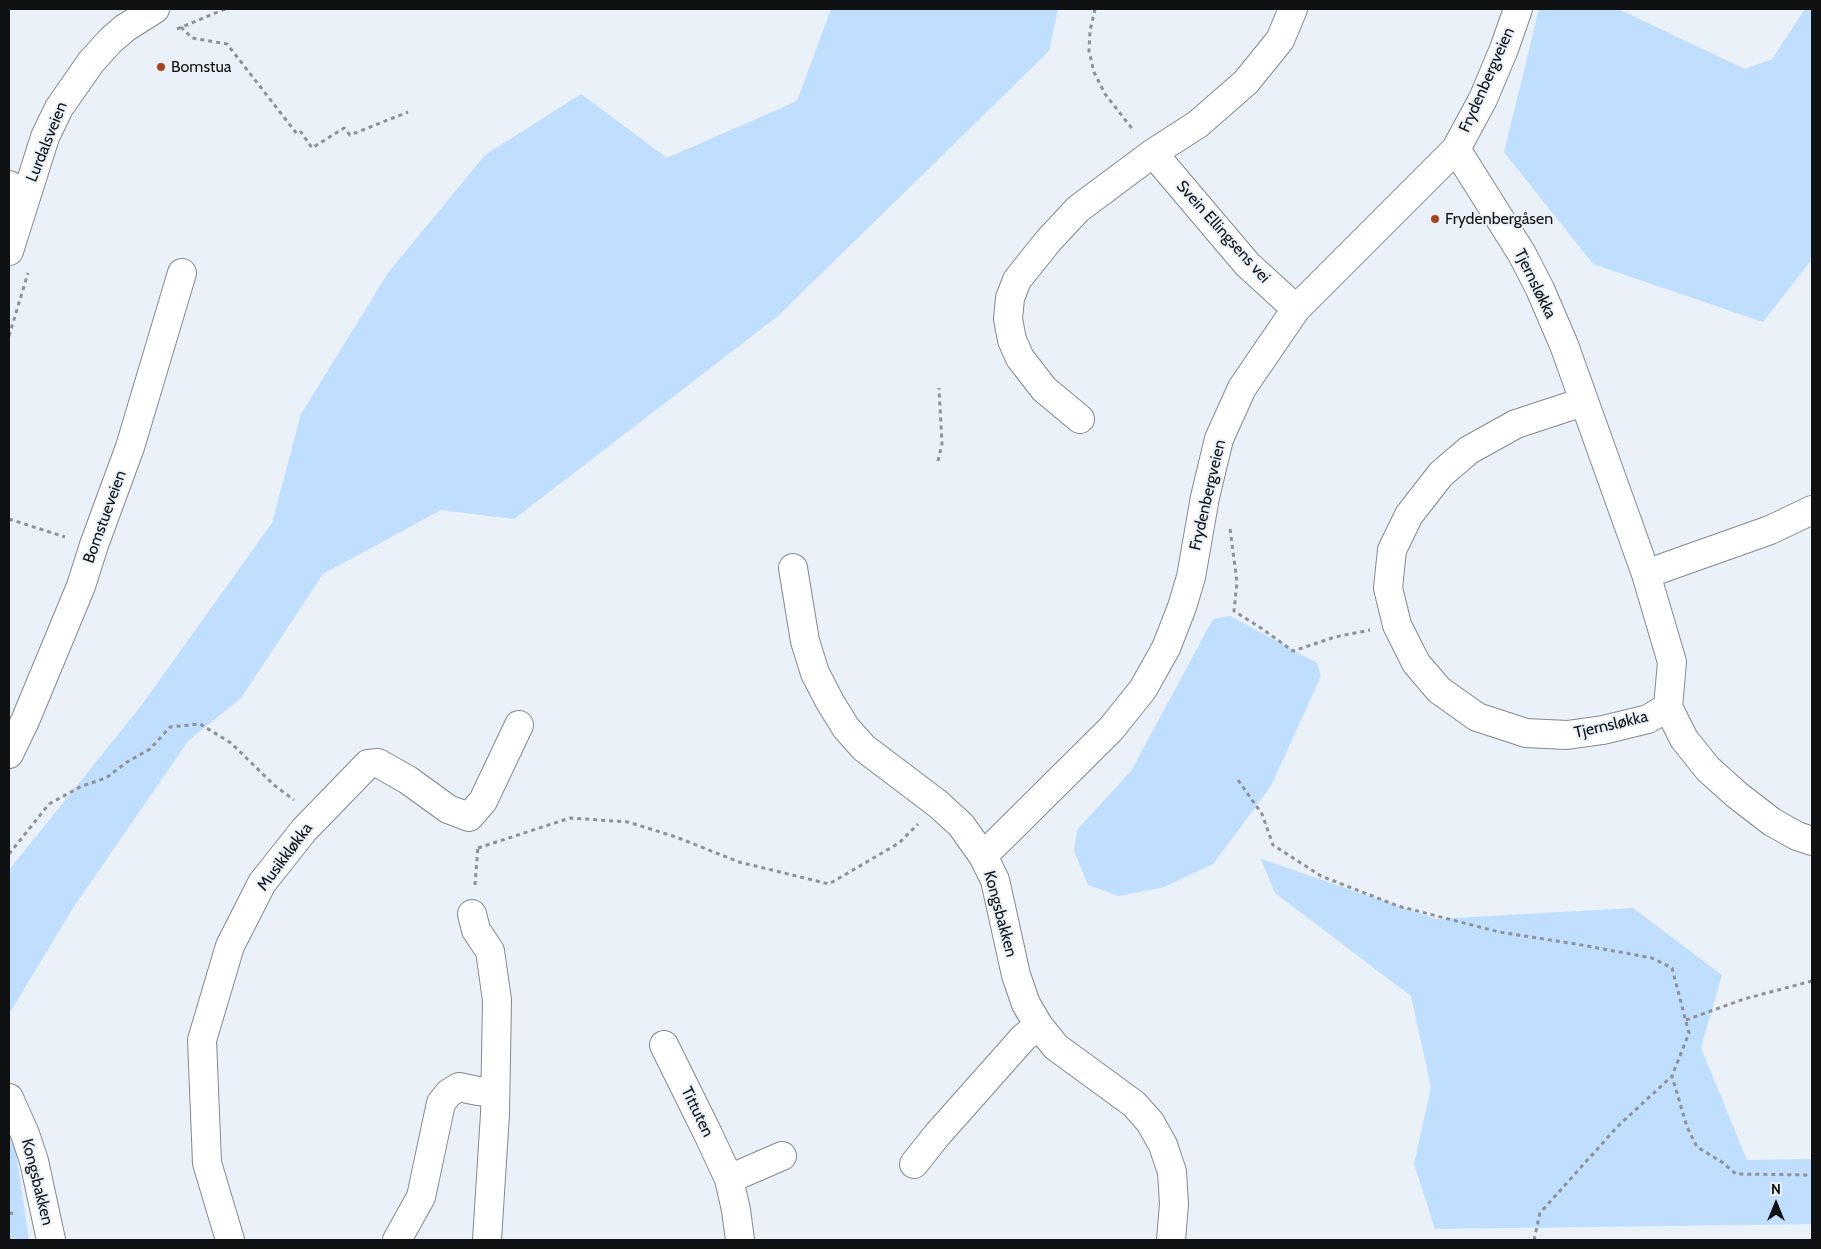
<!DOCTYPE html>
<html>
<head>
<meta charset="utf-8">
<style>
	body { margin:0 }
	#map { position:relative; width:1821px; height:1249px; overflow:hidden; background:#ebf1f8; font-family:Cabin,sans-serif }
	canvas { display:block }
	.frame { position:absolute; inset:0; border:10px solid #0f1113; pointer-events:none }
	.north { position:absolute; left:1751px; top:1179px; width:50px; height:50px; -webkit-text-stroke:4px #ebf1f8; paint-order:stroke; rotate:0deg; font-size:14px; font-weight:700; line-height:20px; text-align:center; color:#0f1113 }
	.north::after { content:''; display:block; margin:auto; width:18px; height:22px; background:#0f1113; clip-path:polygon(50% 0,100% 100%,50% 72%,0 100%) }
</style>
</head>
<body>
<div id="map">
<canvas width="1821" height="1249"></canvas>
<div class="frame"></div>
<div class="north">N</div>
</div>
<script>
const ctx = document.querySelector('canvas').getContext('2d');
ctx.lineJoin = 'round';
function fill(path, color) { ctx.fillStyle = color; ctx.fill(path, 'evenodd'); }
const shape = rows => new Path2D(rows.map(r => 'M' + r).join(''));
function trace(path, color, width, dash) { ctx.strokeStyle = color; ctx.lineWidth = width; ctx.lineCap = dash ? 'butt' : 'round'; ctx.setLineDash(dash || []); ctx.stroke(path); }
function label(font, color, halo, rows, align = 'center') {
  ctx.font = font + ' Cabin,sans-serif'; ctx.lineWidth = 4; ctx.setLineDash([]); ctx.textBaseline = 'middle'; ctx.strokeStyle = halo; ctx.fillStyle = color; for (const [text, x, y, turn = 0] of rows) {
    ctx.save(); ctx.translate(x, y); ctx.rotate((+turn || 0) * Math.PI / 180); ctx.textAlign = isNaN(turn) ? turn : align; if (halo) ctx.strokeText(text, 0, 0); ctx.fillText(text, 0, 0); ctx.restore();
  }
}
fill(shape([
	[831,9,1058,9,1049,51,778,316,514,519,441,510,323,574,241,698,188,741,73,908,9,1014,9,870,141,706,272,523,301,414,388,273,485,155,581,94,667,158,797,101],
	[1539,9,1618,9,1745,69,1772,59,1805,9,1812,9,1812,259,1763,322,1593,264,1504,152],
	[1230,616,1317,663,1321,676,1271,786,1213,864,1164,887,1119,896,1088,885,1074,851,1077,830,1131,771,1213,619],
	[1261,859,1436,919,1633,908,1722,975,1701,1048,1747,1160,1812,1159,1812,1224,1435,1229,1414,1164,1431,1087,1411,996,1275,893],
	[9,1106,29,1240,9,1240]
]), '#c0defd');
const minor = shape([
	[1456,149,1522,254,1540,289,1564,345,1646,574,1672,662,1668,707,1648,719,1603,730,1567,735,1526,733,1477,717,1439,690,1416,663,1397,625,1388,588,1392,550,1409,515,1441,474,1469,450,1516,424,1583,402],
	[1153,153,1247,264,1296,309],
	[9,185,26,194],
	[1080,419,1044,389,1020,358,1012,340,1008,319,1010,298,1017,280,1049,240,1078,209,1153,153,1198,124,1246,82,1280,40,1293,9],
	[793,568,805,641,815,673,830,702,846,728,864,748,938,804,961,825,983,856,995,880,1016,975,1026,1004,1039,1026,1056,1047,1134,1104,1150,1122,1163,1145,1172,1172,1174,1204,1171,1240],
	[1646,574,1770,530,1812,510],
	[1668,707,1684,739,1708,769,1737,795,1772,822,1797,836,1812,841],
	[9,754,25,721,81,586,94,545,130,447,182,273],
	[983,856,1111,729,1143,689,1166,648,1182,607,1191,577,1205,497,1219,439,1242,388,1296,309,1456,149,1483,99,1504,49,1518,9],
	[472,914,476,930,490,951,497,1000,495,1114,487,1240],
	[664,1045,708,1134,729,1179,736,1210,740,1240],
	[9,1098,25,1134,34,1161,51,1240],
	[914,1164,937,1135,1024,1037,1039,1026],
	[729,1179,782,1156],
	[230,1240,207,1163,202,1040,230,946,262,883,304,830,368,764,378,763,408,780,448,809,469,817,483,801,519,725],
	[397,1240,421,1197,441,1103,449,1093,459,1087,478,1091,495,1092]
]);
const major = shape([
	[9,251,45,137,59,108,91,62,111,40,125,28,155,9]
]);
trace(minor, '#83898f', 30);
trace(major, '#83898f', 30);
trace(shape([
	[1095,9,1090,31,1089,51,1094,72,1105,94,1134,131],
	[181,27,192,38,227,44,297,134,301,132,312,148,344,128,350,135,408,112],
	[177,29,225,9],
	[9,336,28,273],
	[938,461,942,444,939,388],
	[9,519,65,537],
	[1230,529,1237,582,1234,611,1261,628,1293,651,1335,637,1370,630],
	[1238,780,1262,814,1273,845,1321,876,1398,906,1499,932,1576,944,1652,958,1672,968,1689,1033,1672,1076,1687,1127,1697,1147,1722,1162,1736,1174,1812,1175],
	[478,848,570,818,628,822,676,837,739,862,829,884,899,843,918,824],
	[9,854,49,804,82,786,106,778,127,762,150,749,170,727,200,724,231,743,274,785,294,800],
	[475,885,478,846],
	[1686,1020,1744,999,1812,981],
	[9,1213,17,1214],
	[1534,1240,1540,1213,1617,1127,1672,1076]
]), '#8e9297', 3, [4, 4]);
trace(minor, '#fff', 28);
trace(major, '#fff', 28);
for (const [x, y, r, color] of [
	[161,67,5,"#a9421e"],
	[1435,219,5,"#a9421e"]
]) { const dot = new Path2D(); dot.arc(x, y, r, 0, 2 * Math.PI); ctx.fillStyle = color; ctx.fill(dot); trace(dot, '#ebf1f8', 2); }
label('16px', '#0f1113', '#ebf1f8', [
	["Bomstua",171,67],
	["Frydenbergåsen",1445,219]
], 'left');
label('16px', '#0f1113', '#ebf1f8', [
	["Frydenbergveien",1487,80,-66],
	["Lurdalsveien",47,142,-68],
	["Svein Ellingsens vei",1223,232,48],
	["Tjernsløkka",1535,284,64],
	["Frydenbergveien",1208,495,-77],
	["Bomstueveien",105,517,-70],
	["Tjernsløkka",1611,725,-13],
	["Musikkløkka",285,857,-53],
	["Kongsbakken",1000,914,75],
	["Tittuten",697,1112,64],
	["Kongsbakken",37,1182,76]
]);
</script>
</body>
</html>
